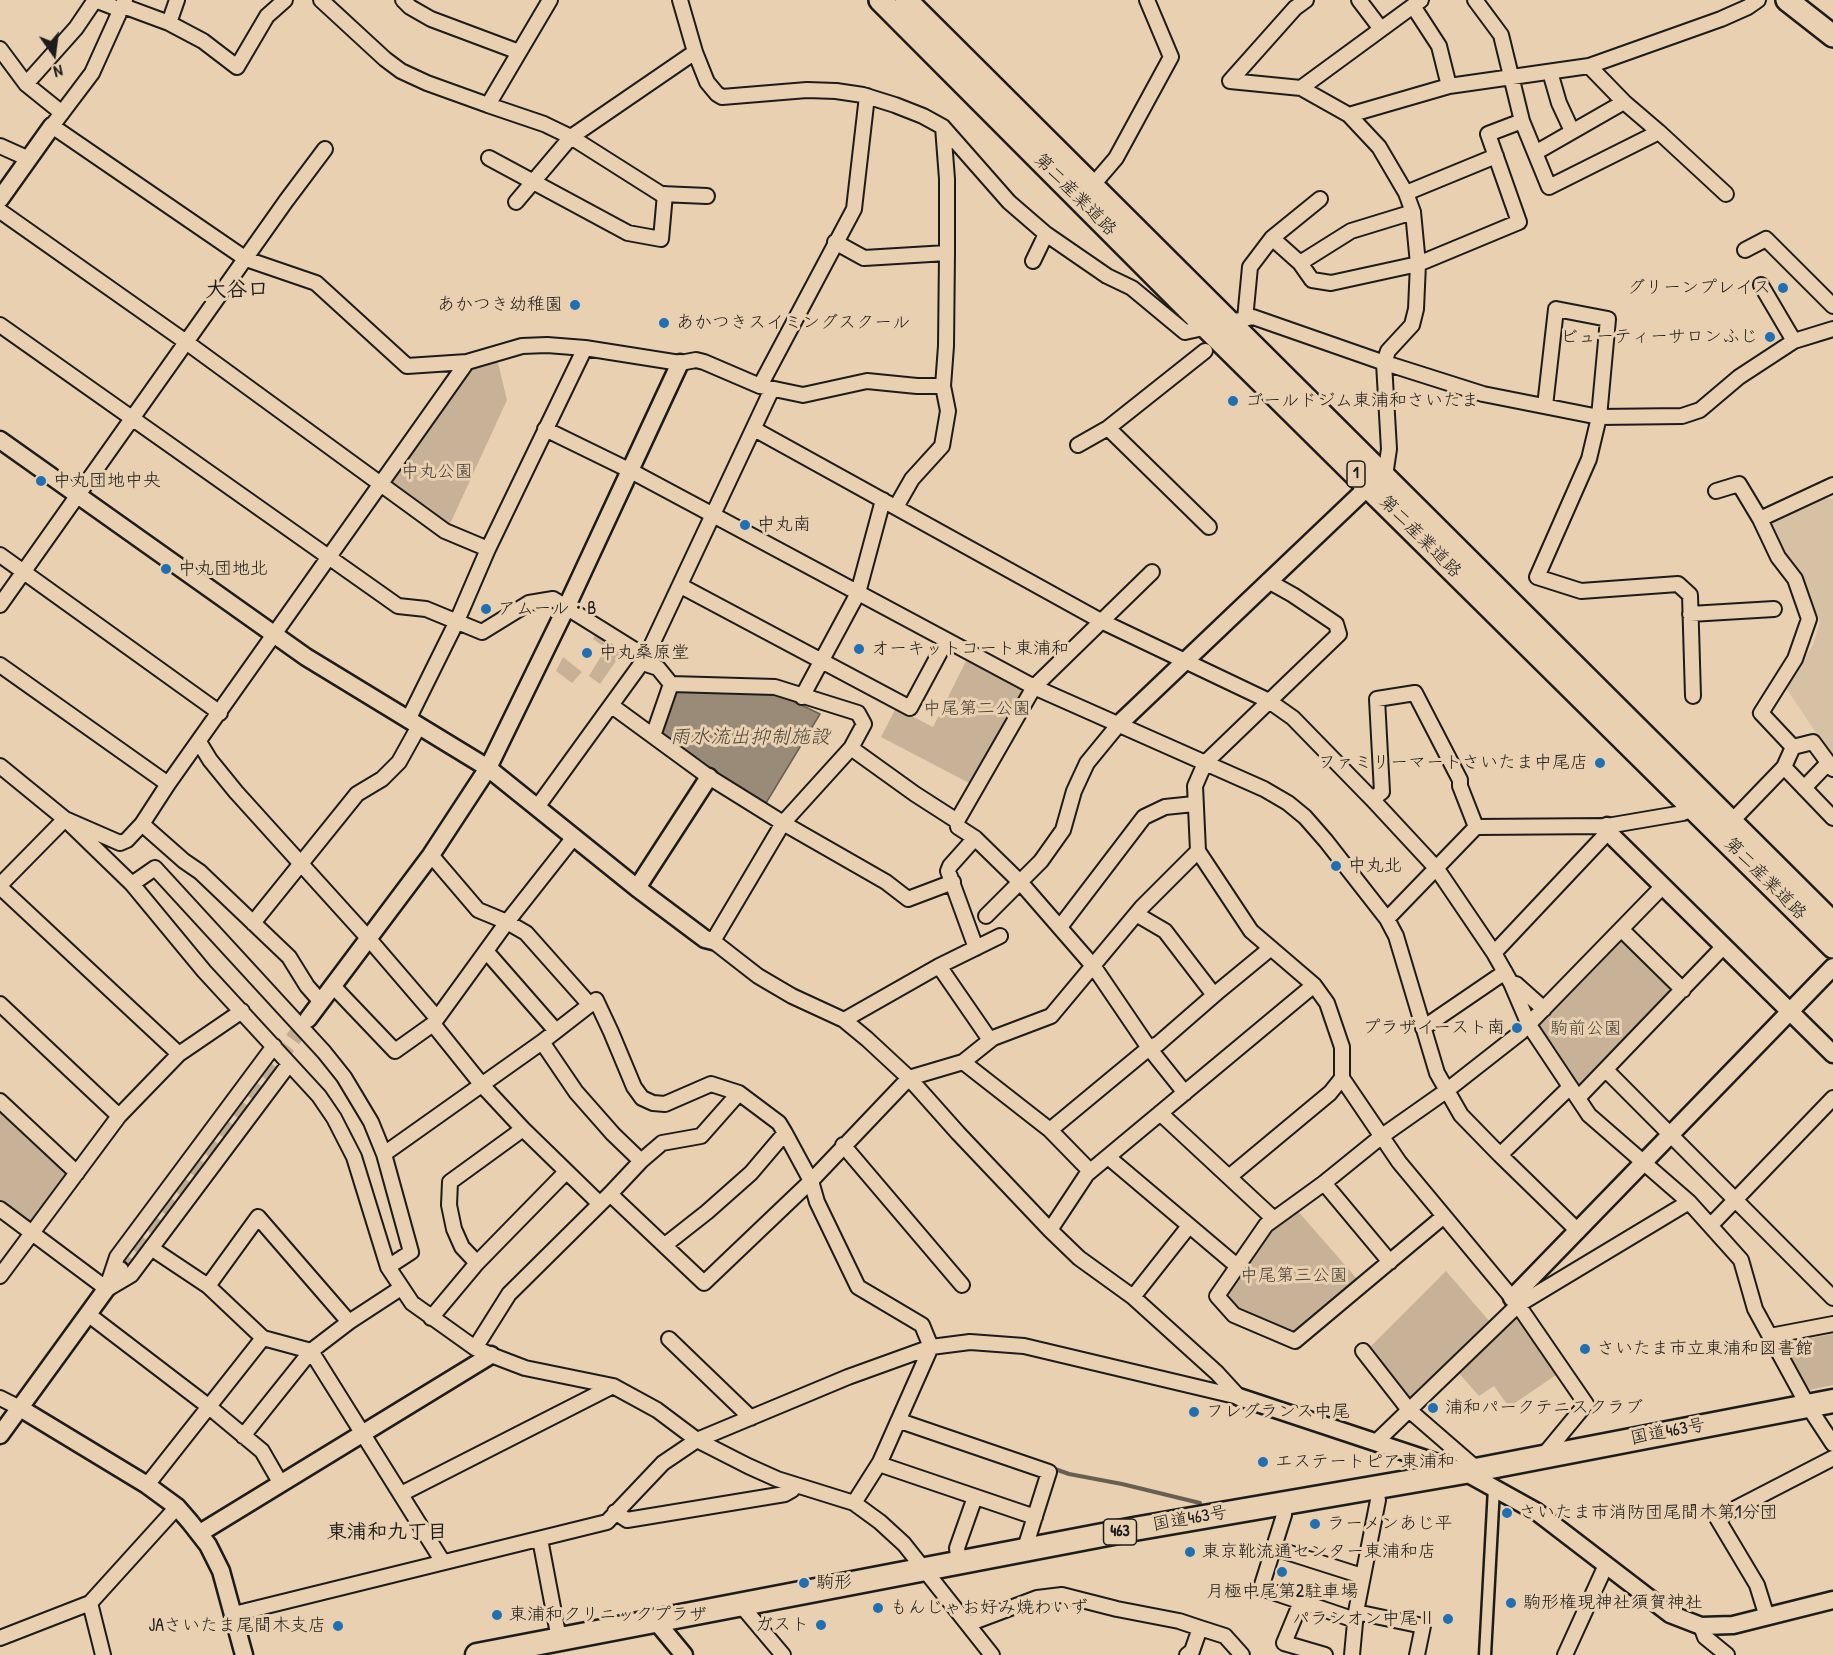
<!DOCTYPE html>
<html>
<head>
<meta charset="utf-8">
<style>
	body { margin:0 }
	#map { position:relative; width:1833px; height:1655px; overflow:hidden; background:#e8d0b0; font-family:"Patrick Hand",sans-serif }
	canvas { display:block }
	.north { position:absolute; left:24px; top:24px; width:60px; height:60px; -webkit-text-stroke:4px #e8d0b0; paint-order:stroke; rotate:166deg; font-size:16px; font-weight:700; line-height:24px; text-align:center; color:#1c1c1c }
	.north::after { content:''; display:block; margin:auto; width:21px; height:27px; background:#1c1c1c; clip-path:polygon(50% 0,100% 100%,50% 72%,0 100%) }
</style>
</head>
<body>
<div id="map">
<canvas width="1833" height="1655"></canvas>
<div class="north">N</div>
</div>
<script>
const ctx = document.querySelector('canvas').getContext('2d');
ctx.lineJoin = 'round';
function fill(path, color) { ctx.fillStyle = color; ctx.fill(path, 'evenodd'); }
const shape = rows => new Path2D(rows.map(r => 'M' + r).join(''));
function trace(path, color, width, dash) { ctx.strokeStyle = color; ctx.lineWidth = width; ctx.lineCap = dash ? 'butt' : 'round'; ctx.setLineDash(dash || []); ctx.stroke(path); }
function label(font, color, halo, rows, align = 'center') {
  ctx.font = font + ' "Patrick Hand","Klee One",sans-serif'; ctx.lineWidth = 6; ctx.setLineDash([]); ctx.textBaseline = 'middle'; ctx.strokeStyle = halo; ctx.fillStyle = color; for (const [text, x, y, turn = 0] of rows) {
    ctx.save(); ctx.translate(x, y); ctx.rotate((+turn || 0) * Math.PI / 180); ctx.textAlign = isNaN(turn) ? turn : align; if (halo) ctx.strokeText(text, 0, 0); ctx.fillText(text, 0, 0); ctx.restore();
  }
}
fill(shape([
	[1822,498,1833,499,1833,758,1786,688,1813,645,1820,622,1807,589,1766,521]
]), '#d7c1a4');
fill(shape([
	[497,359,507,400,449,526,392,485,391,478,470,366],
	[596,633,623,651,600,684,589,676,606,648,593,639],
	[563,657,582,672,572,683,556,671],
	[967,659,1021,688,1022,694,971,784,881,737,896,708,933,727],
	[1625,938,1673,985,1674,992,1579,1091,1537,1026,1619,939],
	[0,1107,67,1170,69,1177,36,1222,30,1224,0,1202],
	[1296,1209,1358,1280,1295,1336,1244,1314,1224,1299,1223,1295,1268,1233],
	[1446,1271,1490,1322,1409,1399,1371,1346],
	[1517,1316,1556,1375,1509,1407,1494,1386,1479,1396,1457,1371],
	[1833,1334,1833,1385,1809,1390,1784,1343]
]), '#c7b298');
const water = shape([
	[674,690,774,692,820,714,766,803,712,771,661,732,674,690]
]);
fill(water, '#9a8b78');
trace(water, '#685f53', 1.5);
trace(shape([
	[1052,1468,1069,1474,1122,1484,1200,1503]
]), '#685f53', 4);
trace(shape([
	[120,1270,308,1019]
]), '#bfac92', 16, [16, 8]);
const pedestrian = shape([
	[1485,1655,1494,1488]
]);
const minor = shape([
	[95,0,121,10],
	[125,0,92,73,52,126,246,259,316,283,407,366,467,362,522,346,547,345,585,348,680,363,696,360,704,362,760,386,803,395,867,381,917,386,943,386],
	[321,0,385,59,401,71,427,83,488,105,550,0],
	[403,0,410,7,431,19,519,52],
	[680,0,695,52,707,82,717,94,722,97,807,90,836,91,863,95,895,105,923,116,943,127,1009,202,1046,234],
	[1359,0,1381,29],
	[1475,0,1501,35,1522,121,1549,187,1659,132],
	[123,6,169,23,203,41,237,67,267,16,285,0],
	[1413,6,1439,46,1449,86],
	[169,23,177,0],
	[0,49,26,84,62,113],
	[1589,66,1624,102,1659,132,1726,194],
	[1550,72,1559,103,1572,131],
	[1230,81,1301,88,1349,115,1379,147,1406,193,1413,212,1418,264,1416,309,1412,325,1388,351,1384,363,1389,449,1385,476],
	[1230,81,1295,8,1306,0],
	[26,84,76,28,95,0],
	[1301,88,1421,0],
	[488,105,544,124,571,137,661,194,707,196],
	[1349,115,1449,86,1589,66,1721,19,1748,7,1758,0],
	[0,146,29,159],
	[1535,153,1624,102],
	[489,158,628,233,661,239,665,194],
	[1092,186,1116,158,1171,57,1147,0],
	[1406,193,1496,156],
	[516,202,571,137,695,52],
	[0,211,186,342,445,531,488,549],
	[1272,238,1300,263,1312,280,1331,283,1418,264,1519,222,1488,134,1522,121],
	[835,242,864,258,947,253],
	[1745,250,1766,239,1833,306],
	[1033,261,1046,234,1107,276,1132,288,1185,332,1253,317,1379,361,1483,394,1599,417,1682,416,1700,410,1739,377,1794,341,1833,329],
	[1300,263,1351,231,1413,212],
	[1761,285,1794,341],
	[1245,319,1250,267,1272,238,1320,199],
	[0,325,398,606,426,609,482,632,529,603,553,599,646,657],
	[760,386,854,209,867,96],
	[1545,406,1556,309,1608,319,1599,417,1589,459,1537,577,1581,591,1678,584,1690,595,1693,696],
	[1108,428,1209,527],
	[545,429,631,471,1034,687,1264,789,1288,803,1305,817,1326,841,1387,919,1396,936,1437,1073,1461,1115,1500,1155,1578,1231],
	[754,429,1101,621,1269,701,1293,718,1372,799,1437,869,1494,953,1511,983,1529,1025,1589,1115,1689,1202,1741,1260,1755,1309,1808,1406,1833,1444],
	[1078,445,1108,428,1205,351],
	[1833,485,1760,519,1778,557,1795,579,1809,619,1795,659,1761,713,1793,747,1784,767,1833,818],
	[1716,491,1739,484,1760,519],
	[896,507,912,479,942,446,948,411,943,386,946,346,947,253,947,179,943,127],
	[0,555,220,713],
	[681,586,910,708,946,641],
	[0,605,286,201,325,149],
	[1690,614,1774,609],
	[643,663,658,668,671,684,653,736],
	[0,665,168,784],
	[802,697,858,593,883,500],
	[612,706,709,777,783,823,851,748,864,724,858,713,775,687,671,684],
	[408,720,457,621,488,549,585,348],
	[199,742,210,760,236,792,369,939,436,1017],
	[1793,747,1813,742,1833,769],
	[851,748,915,794,957,821],
	[0,766,65,819,132,884,204,971,319,1096,334,1118,354,1157,388,1267,412,1303,475,1348,491,1355,525,1368,613,1386,657,1410,697,1440,748,1466,777,1479,854,1503,880,1522,904,1544,992,1655],
	[1804,788,1828,763],
	[1372,799,1382,792,1377,699,1415,693,1460,780,1460,786,1476,827],
	[538,806,646,657,772,389],
	[1731,822,1784,767],
	[142,824,184,861,200,872,289,957,307,986,321,1002],
	[975,838,1021,883,1094,967,1149,1048,1185,1093],
	[1198,851,1251,931,1314,985,1327,1003,1342,1047,1342,1078,1330,1093,1229,1177],
	[431,855,478,910,507,922,526,933,590,1005],
	[953,882,908,899,886,882,783,823,713,941,758,976,792,996,844,1020,867,1039,909,1078,958,1133,1050,1230,1079,1258,1133,1297,1217,1373,1239,1397],
	[132,884,155,868,324,1052,344,1077,371,1122,384,1154,411,1252,388,1267],
	[0,885,65,819,120,843,127,840,142,824,168,784,467,362],
	[0,887,179,1054],
	[1136,914,1165,931,1214,995],
	[986,916,1041,861,1063,830,1074,791,1087,763,1119,724],
	[1387,919,1476,827,1607,826,1683,813,1694,808],
	[253,923,357,794,382,779,399,762,419,726],
	[1060,927,1144,817,1165,807,1194,804],
	[1621,929,1683,990],
	[976,948,948,871,950,866,975,838,958,827,957,821,1034,687,1152,572],
	[486,951,556,1031],
	[1494,953,1608,832],
	[939,966,990,1040],
	[1511,983,1516,984,1544,1009],
	[333,986,395,1051,433,1024,507,922,574,837],
	[0,1004,119,1116],
	[844,1020,939,966,1000,936],
	[433,1024,482,1085,523,1129,600,1204],
	[1423,1028,1505,972],
	[542,1042,576,1092,613,1134,641,1161],
	[963,1062,1050,1130,1090,1171],
	[1606,1070,1833,1298],
	[1342,1078,1399,1162,1518,1305,1586,1404,1543,1456],
	[1578,1098,1724,946],
	[0,1101,77,1173],
	[1160,1113,1274,1219],
	[1050,1130,1149,1048,1158,1044,1220,990,1271,948],
	[843,1145,962,1285],
	[384,1154,542,1042,596,1000,611,1032,634,1087,642,1098,653,1103,665,1104,711,1084,739,1093,779,1123,785,1133],
	[1500,1155,1570,1087],
	[1108,1157,1237,1266],
	[1324,1183,1390,1262],
	[610,1194,704,1283,811,1181,909,1078,963,1062,993,1038,1051,1016,1142,907,1198,851,1195,786,1205,763,1339,634,1336,624,1293,595,1268,581],
	[0,1209,107,1289],
	[1444,1216,1295,1341,1234,1315,1217,1296,1266,1225,1324,1183,1382,1136,1446,1091,1520,1033,1663,886],
	[1711,1225,1833,1098],
	[1050,1230,1087,1174,1314,985],
	[665,1245,707,1212,751,1173,785,1133,811,1181,817,1202,858,1287,922,1325,931,1347,880,1462,854,1503],
	[151,1248,208,1286,263,1338,311,1351,443,1562],
	[477,1263,462,1247,454,1229,449,1205,450,1182,523,1129],
	[0,1276,119,1116,179,1054,242,1011],
	[109,1281,117,1257,274,1046],
	[208,1286,258,1217,349,1322],
	[109,1288,131,1275,289,1064],
	[1133,1297,1189,1226],
	[89,1315,208,1406,262,1451,281,1484],
	[431,1318,477,1263,566,1172],
	[1770,1336,1833,1324],
	[669,1339,751,1418],
	[475,1348,509,1294,610,1194,641,1161,662,1143,701,1136,739,1093],
	[1363,1351,1409,1410,1477,1469],
	[0,1398,20,1408],
	[900,1421,1049,1472,1024,1551],
	[243,1436,311,1351,349,1322,401,1288],
	[1376,1442,1518,1305,1689,1202],
	[879,1464,1035,1517],
	[147,1485,263,1338],
	[401,1494,613,1386],
	[1285,1502,1284,1515,1261,1588,1355,1620],
	[615,1512,627,1520,785,1494,792,1490,796,1485],
	[540,1539,559,1639],
	[1274,1548,1362,1576],
	[959,1563,957,1548,975,1497],
	[1301,1602,1284,1643,1325,1655],
	[90,1603,103,1655],
	[740,1604,783,1655],
	[1356,1612,1423,1626,1417,1655],
	[234,1614,607,1522,663,1463,697,1440,848,1377,931,1347,970,1342,1024,1346,1239,1397],
	[1767,1617,1757,1585,1717,1518,1833,1458],
	[968,1624,1037,1598,1062,1595,1117,1609,1179,1621,1200,1628,1225,1636,1242,1655],
	[1701,1626,1705,1637,1727,1655],
	[0,1638,90,1603,177,1507],
	[1187,1655,1192,1651,1200,1628],
	[1352,1655,1356,1612,1378,1500],
	[1565,1655,1606,1565]
]);
const tertiary = shape([
	[0,199,52,126],
	[0,440,306,657,488,768,637,888,705,939,713,941],
	[1119,724,1369,486],
	[1607,826,1608,832,1833,1054],
	[637,888,709,777],
	[308,1019,431,855,488,768,566,608,680,363],
	[1512,1298,1833,967],
	[1239,1397,1465,1472,1537,1512,1670,1614,1701,1626,1733,1625,1833,1600],
	[20,1408,147,1485,177,1507,190,1522,208,1545,221,1571,244,1655],
	[0,1435,120,1270],
	[200,1533,491,1355],
	[655,1620,684,1655]
]);
const primary = shape([
	[880,0,1207,328,1833,947],
	[906,0,1833,923],
	[1787,0,1833,36]
]);
const trunk = shape([
	[477,1655,1134,1529,1465,1472,1833,1401]
]);
trace(pedestrian, '#1c1c1c', 15);
trace(minor, '#1c1c1c', 18);
trace(tertiary, '#1c1c1c', 21);
trace(primary, '#1c1c1c', 26);
trace(trunk, '#1c1c1c', 27);
trace(pedestrian, '#e8d0b0', 10);
trace(minor, '#e8d0b0', 14);
trace(tertiary, '#e8d0b0', 16);
trace(primary, '#e8d0b0', 21);
trace(trunk, '#e8d0b0', 22);
for (const [x, y, r, color] of [
	[1783,288,6,"#1f6fb2"],
	[575,305,6,"#1f6fb2"],
	[664,323,6,"#1f6fb2"],
	[1770,337,6,"#1f6fb2"],
	[1233,401,6,"#1f6fb2"],
	[41,481,6,"#1f6fb2"],
	[745,525,6,"#1f6fb2"],
	[166,569,6,"#1f6fb2"],
	[486,609,6,"#1f6fb2"],
	[859,649,6,"#1f6fb2"],
	[587,653,6,"#1f6fb2"],
	[1600,763,6,"#1f6fb2"],
	[1336,866,6,"#1f6fb2"],
	[1517,1028,6,"#1f6fb2"],
	[1585,1349,6,"#1f6fb2"],
	[1433,1408,6,"#1f6fb2"],
	[1194,1412,6,"#1f6fb2"],
	[1263,1462,6,"#1f6fb2"],
	[1507,1513,6,"#1f6fb2"],
	[1315,1524,6,"#1f6fb2"],
	[1190,1552,6,"#1f6fb2"],
	[1282,1572,6,"#1f6fb2"],
	[804,1583,6,"#1f6fb2"],
	[1511,1603,6,"#1f6fb2"],
	[878,1608,6,"#1f6fb2"],
	[497,1615,6,"#1f6fb2"],
	[1448,1619,6,"#1f6fb2"],
	[821,1625,6,"#1f6fb2"],
	[338,1626,6,"#1f6fb2"]
]) { const dot = new Path2D(); dot.arc(x, y, r, 0, 2 * Math.PI); ctx.fillStyle = color; ctx.fill(dot); trace(dot, '#e8d0b0', 2); }
for (const [x, y, w] of [
	[1356,474,18],
	[1120,1532,33]
]) { const box = new Path2D(); box.roundRect(x - w / 2, y - 13, w, 26, 4.5); ctx.fillStyle = '#e8d0b0'; ctx.fill(box); trace(box, '#1c1c1c', 1.5); }
label('bold 16px', '#1c1c1c', null, [
	["1",1356,474],
	["463",1120,1532]
]);
label('18px', '#1c1c1c', '#e8d0b0', [
	["第二産業道路",1075,195,45],
	["第二産業道路",1420,537,45],
	["第二産業道路",1765,879,45],
	["国道463号",1668,1432,-11],
	["国道463号",1190,1519,-10]
]);
label('18px', '#1c1c1c', '#e8d0b0', [
	["グリーンプレイス",1771,288,"right"],
	["あかつき幼稚園",563,305,"right"],
	["あかつきスイミングスクール",676,323],
	["ビューティーサロンふじ",1758,337,"right"],
	["ゴールドジム東浦和さいたま",1245,401],
	["中丸団地中央",53,481],
	["中丸南",757,525],
	["中丸団地北",178,569],
	["アムール・B",498,609],
	["オーキットコート東浦和",871,649],
	["中丸桑原堂",599,653],
	["ファミリーマートさいたま中尾店",1588,763,"right"],
	["中丸北",1348,866],
	["プラザイースト南",1505,1028,"right"],
	["さいたま市立東浦和図書館",1597,1349],
	["浦和パークテニスクラブ",1445,1408],
	["フレグランス中尾",1206,1412],
	["エステートピア東浦和",1275,1462],
	["さいたま市消防団尾間木第1分団",1519,1513],
	["ラーメンあじ平",1327,1524],
	["東京靴流通センター東浦和店",1202,1552],
	["駒形",816,1583],
	["月極中尾第2駐車場",1282,1592,"center"],
	["駒形権現神社須賀神社",1523,1603],
	["もんじゃお好み焼わいず",890,1608],
	["東浦和クリニックプラザ",509,1615],
	["パラシオン中尾Ⅱ",1436,1619,"right"],
	["ガスト",809,1625,"right"],
	["JAさいたま尾間木支店",326,1626,"right"]
], 'left');
label('18px', '#47423b', '#e8d0b0', [
	["中丸公園",437,472],
	["中尾第二公園",977,709],
	["駒前公園",1586,1029],
	["中尾第三公園",1294,1276]
]);
label('italic 20px', '#48433c', '#e8d0b0', [
	["雨水流出抑制施設",750,738]
]);
label('bold 20px', '#1c1c1c', '#e8d0b0', [
	["東浦和九丁目",387,1533]
]);
label('bold 21px', '#1c1c1c', '#e8d0b0', [
	["大谷口",237,290]
]);
</script>
</body>
</html>
